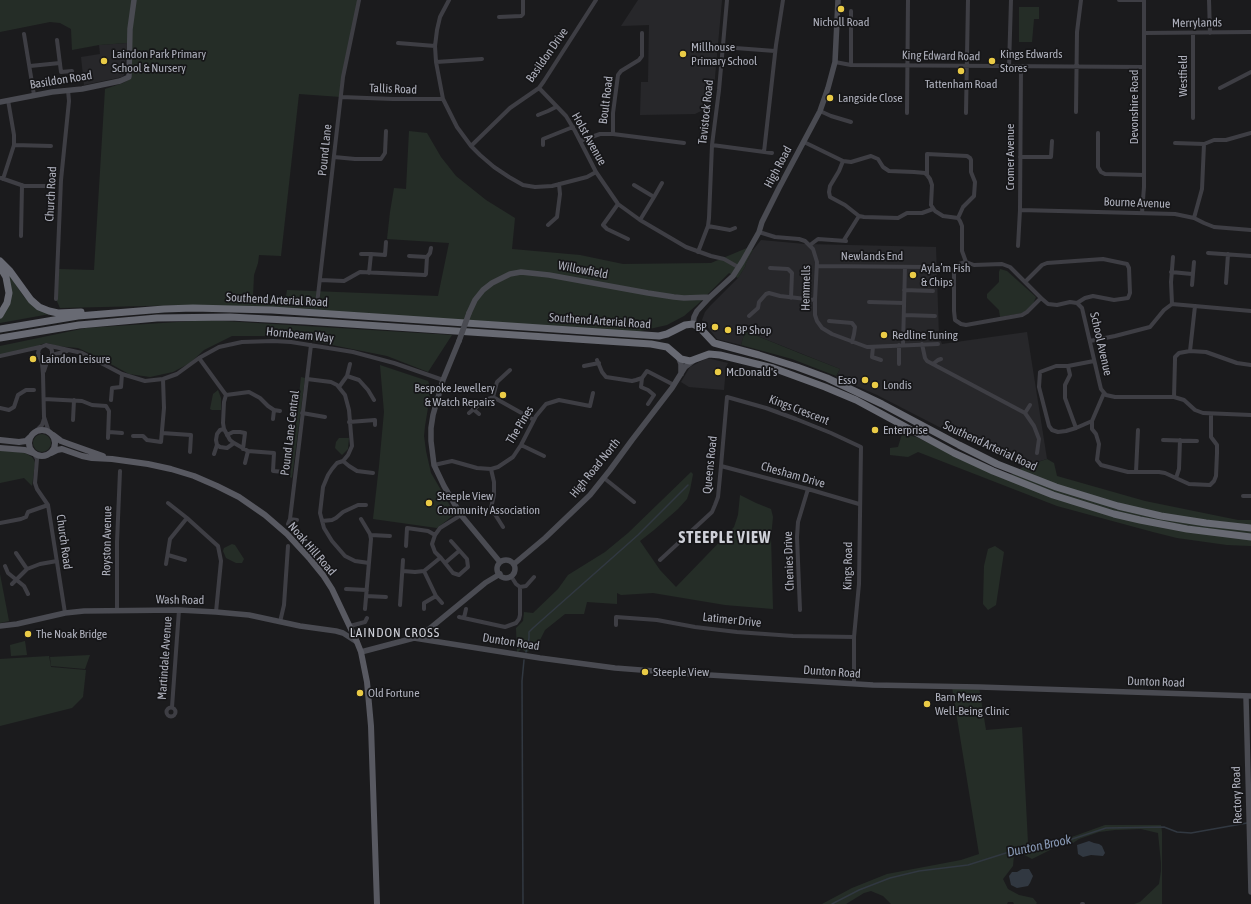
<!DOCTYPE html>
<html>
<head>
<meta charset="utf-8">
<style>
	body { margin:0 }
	canvas { display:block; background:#1b1b1d }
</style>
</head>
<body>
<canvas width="1251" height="904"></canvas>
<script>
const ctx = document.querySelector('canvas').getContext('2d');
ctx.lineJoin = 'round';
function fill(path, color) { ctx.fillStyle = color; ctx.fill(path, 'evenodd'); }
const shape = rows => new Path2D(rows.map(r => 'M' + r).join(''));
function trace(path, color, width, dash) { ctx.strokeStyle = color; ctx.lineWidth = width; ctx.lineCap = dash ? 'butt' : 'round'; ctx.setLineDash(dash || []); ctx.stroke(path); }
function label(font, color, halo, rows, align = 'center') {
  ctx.font = font + ' "Asap Condensed",sans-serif'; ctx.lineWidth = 3.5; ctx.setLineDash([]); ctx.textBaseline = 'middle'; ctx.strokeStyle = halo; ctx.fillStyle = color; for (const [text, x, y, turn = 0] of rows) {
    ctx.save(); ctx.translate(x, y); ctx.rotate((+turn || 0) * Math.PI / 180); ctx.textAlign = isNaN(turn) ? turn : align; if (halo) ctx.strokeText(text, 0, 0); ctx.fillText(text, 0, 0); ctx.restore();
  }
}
fill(shape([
	[638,0,722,0,713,99,708,104,709,107,695,114,640,115,641,82,648,82,649,25,621,26],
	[127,43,124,75,122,77,84,85,81,57,100,54,99,45],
	[761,240,805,244,936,247,939,337,942,344,1027,332,1047,459,1023,466,947,431,877,395,836,377,840,369,745,331,741,345,717,339,702,320,705,312,710,306,738,278,745,267,746,263,753,250],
	[707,358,728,363,726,367,724,390,689,387,681,382,690,367]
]), '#27272a');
fill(shape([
	[0,0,359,0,341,97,299,94,281,256,259,255,258,263,254,275,253,296,286,296,287,290,438,296,449,243,387,239,390,212,394,188,406,189,409,131,427,133,441,157,456,176,486,200,515,218,512,249,580,255,623,264,711,263,747,248,753,250,746,263,745,267,738,278,729,273,698,304,684,316,667,325,636,332,188,305,60,308,56,299,58,269,94,270,105,89,123,83,132,78,127,43,99,45,72,50,71,29,60,23,50,22,0,32],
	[1019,7,1039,7,1039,19,1034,19,1032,42,1019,42],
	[1000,269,1007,271,1036,297,1033,304,1026,311,1022,313,1000,317,999,310,987,298,987,294,999,282,999,272],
	[6,270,24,297,50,314,0,323,0,318,7,308],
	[208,320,452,335,428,372,387,356,302,339,276,336,232,336,204,350,190,363,173,372,150,377,129,374,98,357,78,348,56,346,48,343,42,344,35,348,0,355,0,346,86,328],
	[745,331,799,353,840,369,836,376,792,359,741,345],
	[380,365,428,381,431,389,425,426,424,436,426,451,431,473,455,514,437,528,373,519,379,466,384,412],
	[301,377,305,378,292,478,290,477],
	[218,390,221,398,221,410,212,410,210,409,213,394],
	[902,434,916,437,1004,479,1023,467,1047,459,1054,463,1057,476,1145,501,1238,520,1251,520,1251,546,1227,545,1177,538,1153,532,1057,506,918,452,908,457,890,455,890,448,898,447],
	'33 443a9 9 0 1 1 18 0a9 9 0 1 1-18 0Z',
	[339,438,349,438,348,449,342,455,335,448,336,442],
	[0,450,25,453,32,457,34,460,35,463,32,486,24,478,0,483],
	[691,472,693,474,690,490,687,499,678,509,654,530,640,541,660,570,676,587,734,527,738,515,740,495,756,503,771,509,773,517,771,537,773,609,725,605,653,593,621,595,617,593,617,604,587,602,584,614,565,614,545,630,536,648,534,649,529,650,528,652,524,651,522,648,517,653,516,628,523,621,524,612,533,613,558,589,568,575,605,552,628,533],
	[232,544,235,545,244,559,242,563,236,563,226,558,223,551,224,548],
	[995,546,1004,552,996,605,988,610,983,604,984,566,988,549],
	[0,574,9,621,0,623],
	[25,641,27,655,11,656,10,645],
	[90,655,85,669,51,666,50,657],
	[49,656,51,667,86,670,83,697,72,708,0,726,0,659],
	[952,687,979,687,986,730,1022,727,1028,843,1044,842,1069,838,1105,825,1161,825,1162,832,1162,904,1134,904,1140,902,1159,884,1161,871,1161,863,1158,833,1141,829,1115,830,1099,832,1079,839,1073,843,1054,848,1032,859,1019,852,1014,855,1013,866,1003,879,1008,889,1019,895,1033,898,1037,903,1036,904,1014,904,1013,902,1008,902,1007,904,891,904,883,896,871,891,864,893,846,904,822,904,852,888,887,874,961,860,979,854]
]), '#252d27');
fill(shape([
	[1089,841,1094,843,1099,844,1102,846,1105,853,1103,856,1091,855,1083,857,1078,854,1077,845],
	[1022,869,1029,869,1033,876,1030,883,1028,886,1017,888,1011,885,1009,876,1012,872,1017,872]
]), '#313841');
trace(shape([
	[526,652,529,638,529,632,533,628,638,535,688,485],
	[523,904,522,681,524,660],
	[832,904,859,890,890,878,919,871,968,865,1028,846,1063,842,1106,828,1164,827,1177,832,1191,833,1247,823]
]), '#313841', 1.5);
trace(shape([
	[449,0,440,17,437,30,435,46,436,62,443,99,457,127,471,146,480,155,494,167,509,177,523,185,535,187,552,186,587,177,596,172],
	[1119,0,1144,0],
	[1209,0,1210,33],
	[499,17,521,16,523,14,523,0],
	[1144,33,1251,32],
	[24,34,34,95],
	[57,40,61,72,72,71],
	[398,43,435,46],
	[722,47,775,51],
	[436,62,482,59],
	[835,62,851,65,1143,67],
	[851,65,851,11],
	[30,66,60,63],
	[1009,67,1011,0],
	[539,88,566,116,575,131,596,172,618,204,640,220,686,247,711,256,724,259,738,267],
	[1220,88,1251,72],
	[341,97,393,99,443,99],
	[820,111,831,116,851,122],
	[1076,112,1077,32,1081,0],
	[907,113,908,0],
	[966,113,968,0],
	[538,115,548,111,556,107,556,106],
	[1193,118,1193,34],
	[1098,133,1098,167,1101,172,1105,174,1144,175],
	[613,134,613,113,618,75,621,71,639,60,642,56,642,33],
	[580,141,600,134,613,134,684,143],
	[804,142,843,161,851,162,871,156,878,159,883,167,889,171,914,172,925,173,927,175,930,179,932,185,931,205,935,211,943,216,958,218,960,221,962,226,962,251,966,262,974,265,1002,264,1010,267,1041,298,1048,304,1057,305,1070,302,1077,303,1082,308,1100,385,1101,389,1106,395,1115,397,1174,397,1184,400,1195,410,1203,413,1251,415],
	[1175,143,1204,144],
	[14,145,51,146],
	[543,145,543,139,573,127],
	[712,145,772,153],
	[471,146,510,108,539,88,544,81,596,0],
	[764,152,776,45,783,0],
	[334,157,355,159,381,159,385,153,386,131],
	[1020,157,1051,157,1052,141],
	[843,161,839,171,830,186,829,192,830,197,845,205,859,216,864,217,898,218,907,213,922,213,933,209],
	[927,175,927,154,967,156,970,158,971,160,971,172,975,182,974,196,963,207,958,218],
	[1,178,24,186,45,186],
	[3,179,14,145,14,135,8,100],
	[634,185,654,197,640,220],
	[654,197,662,183],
	[618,204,603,225,607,229,628,239],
	[1020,210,1175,214,1194,218,1204,223,1214,227,1251,230],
	[1142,213,1144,187,1144,0],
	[1194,218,1202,189,1204,144,1214,140,1226,140,1251,133],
	[548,225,557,217,560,194,559,184],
	[708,226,730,230,735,228],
	[759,232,775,237,799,239,805,241,813,249,817,262,815,300,815,315,817,321,822,328,832,334,867,347,938,344],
	[21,236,22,185],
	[844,240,859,216],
	[810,245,818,239,846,241],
	[1018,246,1020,210,1021,67],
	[698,252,708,226,709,218,712,145,719,90,727,0],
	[1208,253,1251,256],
	[361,254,371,254,369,273],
	[371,254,385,255,386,242],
	[427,257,430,253,431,248],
	[966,262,959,264,954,269,954,311,955,320,961,324,966,325,1022,315,1027,312,1041,298],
	[817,266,928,267],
	[770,268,788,269,792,273,791,298],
	[1171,272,1192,274],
	[320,280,344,281,360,272,425,275,426,274,427,257,409,256],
	[1025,282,1042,265,1047,263,1103,259,1127,264,1129,268,1130,293,1128,298,1114,300,1093,296,1085,298,1077,303],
	[1226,283,1228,254],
	[1192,285,1194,262],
	[904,290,933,291],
	[56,299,61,180,69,101,68,90],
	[869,302,904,303],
	[317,304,343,77,359,0],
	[1172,304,1171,282,1173,257],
	[904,315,935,316],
	[749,316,758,308,759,302,766,294,769,293,780,296,815,300],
	[829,321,852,323,855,327,854,334,852,342],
	[1090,341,1115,336,1150,327,1164,310,1172,304,1251,311],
	[922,344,925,358,927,361,1025,413,1034,426,1039,439,1037,453],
	[46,345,82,353,122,374,145,381,163,379,177,374,199,358,219,347,242,342,273,341,291,342,353,352,394,363,443,380],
	[899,345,899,364],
	[903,345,905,267],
	[873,347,872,357,881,360],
	[1190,351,1195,306],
	[52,355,67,351],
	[0,356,40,347],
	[39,356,42,363,43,374,44,417,49,432],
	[199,358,226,395,224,402,223,423,224,429,230,440,234,443,248,451,274,453,273,471,285,472],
	[597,360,602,372,606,377,632,381,636,380,642,378,647,371,674,385],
	[1094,361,1068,366,1056,366,1040,372,1039,387,1049,426,1052,430,1058,432,1066,431,1076,428,1092,421,1104,393],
	[933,364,938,360,941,359],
	[584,366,599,363],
	[1068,366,1070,375,1065,385,1065,398,1076,428],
	[44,371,47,362,51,357,52,355,52,351,51,348,46,345,41,347,39,349,38,353,41,358,46,360,51,357],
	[347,376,350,364],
	[642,378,641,387,648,390,654,395,648,404],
	[307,379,331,382,337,385,345,395,349,410,352,446,348,455,343,461,337,463,332,469,328,475,323,487,320,513,324,528,332,541,345,556,355,561,369,563],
	[339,387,347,376,359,380,368,390,374,400],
	[226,395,249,392,260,398,268,406,274,410,280,411],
	[493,397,497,382,510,370],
	[1174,397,1175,360,1175,357,1179,353,1190,351,1206,352,1237,363,1251,365],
	[44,399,82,401,92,405,106,406,109,411,108,438],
	[111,400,112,388,121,387,122,374],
	[0,408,9,410,14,407,18,395,26,390,34,390],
	[473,409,479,414],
	[302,413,325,417],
	[469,413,485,400,493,397,534,420],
	[1025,413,1030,405],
	[273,419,274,410],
	[73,420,74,400],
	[1092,421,1092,429,1096,434,1099,444,1097,460,1101,465,1128,472,1159,472,1165,473,1189,484,1210,485,1214,481,1216,476,1217,453,1217,445,1211,437,1211,414],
	[349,422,375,420,375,425],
	[35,432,42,425,44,419],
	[109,432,122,433],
	[162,433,191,435,190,452],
	[227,435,233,432,240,432,245,433,243,449],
	[133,436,143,436,147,440,161,442,164,408,163,379],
	[1163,440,1197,441],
	[217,445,216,440,217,434,220,430,224,429],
	[521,445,544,456],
	[34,454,37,459,35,483,37,489,48,505,65,613],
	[214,454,217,445,220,447,227,448,234,443],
	[343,461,349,466,357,471,373,473],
	[245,463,248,451],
	[434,465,452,461,477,468,491,469,498,467,513,457,521,445,536,416,546,404,559,400,590,406,593,393],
	[721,466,808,489,859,504],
	[491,469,494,482,494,495,491,508,503,527],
	[1136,472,1138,430],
	[604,478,634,502],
	[1176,478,1179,469,1180,440],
	[1243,496,1251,496],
	[168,503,187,518,218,546,221,561,216,612],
	[290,519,297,520],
	[361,519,370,534,371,539,365,609],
	[322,521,332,520,336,518,343,512,358,505,366,505],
	[0,523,21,519,26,517,28,512,48,505],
	[288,524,290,519,311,345],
	[371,535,390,536],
	[451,541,467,559,468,567,459,575,453,573,441,558,435,552,432,544,435,535,440,528,461,515],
	[406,546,407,528,428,531,435,535],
	[16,553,27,569],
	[168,555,185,560],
	[660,560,712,512,715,505,718,497,721,466,727,397,766,408,796,419,831,433,861,447,859,584,854,637,854,684],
	[445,563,459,551],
	[166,564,170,539,187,518],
	[5,566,8,573,24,586,28,594],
	[403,571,415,572,424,571,440,558],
	[424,571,436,596,442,603],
	[12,584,27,569,40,564,57,561],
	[520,587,526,586,534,577],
	[346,589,367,590],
	[366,596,386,597],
	[400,605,403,560],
	[424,609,424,603,436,596],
	[800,610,797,537,798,522,808,489],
	[117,611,117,542,120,471],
	[459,617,505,627,516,623,519,619,520,615,520,587,516,584,511,576],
	[464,618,466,609],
	[280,622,284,605,288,546],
	[616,625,616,617,657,620,695,627,737,632,793,636,854,637],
	[350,626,365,622,367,618],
	[172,707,179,610],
	'166.5 712a4.5 4.5 0 1 1 9 0a4.5 4.5 0 1 1-9 0Z',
	[1082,904,1083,904]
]), '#3e3e44', 4);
trace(shape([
	[0,102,52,92,82,89,120,81,129,77,130,29,134,0],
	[469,313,475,300,483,290,492,283,510,274,521,272,549,275,648,293,674,297,684,298,710,297],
	[693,324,694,317,697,311,710,297,733,276,742,262,759,232,762,222,779,188,820,111,828,88,835,62,838,0],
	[459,341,443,380,433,415,431,428,431,441,434,465,444,486,461,515,500,562],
	[678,356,681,364,681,374],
	'497 569a9 9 0 1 1 18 0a9 9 0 1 1-18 0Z',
	[514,564,545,538,590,495,610,470,632,440,672,388,685,367,693,361],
	[0,626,17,624,65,613,84,611,179,610,216,612,249,615,300,626,336,631,343,633,357,642],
	[414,638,540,658,615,668,693,674,873,685,979,687,1251,696],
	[361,652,414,638,429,629,485,583,500,574],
	[1246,697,1251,892]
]), '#4a4b52', 5.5);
trace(shape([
	'29 443a13 13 0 1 1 26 0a13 13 0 1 1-26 0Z',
	[53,435,61,441,69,444,103,456],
	[0,440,19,442,26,441,29,438],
	[0,448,25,450,33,453],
	[51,453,57,450,62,449,82,456,92,458,112,459,148,464,171,469,194,476,217,486,239,497,265,515,287,534,310,559,323,575,332,589,357,642,361,652,367,682,371,726,377,904]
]), '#585961', 6);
trace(shape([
	[0,261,10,271,31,300,39,307,49,311,58,313,81,312],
	[0,267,6,277,9,293,7,303,0,315],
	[0,329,78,316,164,309,193,308,272,310,659,336,667,334,685,325,693,324,699,327,714,343,759,355,797,367,827,378,882,404,959,445,997,464,1056,487,1118,506,1161,516,1206,523,1251,528],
	[0,338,79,325,157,318,230,317,305,321,651,344,667,347,681,359,690,361,709,354,720,355,773,368,825,387,856,400,954,453,993,471,1053,495,1114,514,1140,520,1187,529,1251,537]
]), '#686a73', 7);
trace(shape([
	[459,341,469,313]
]), '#4a4b52', 5.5);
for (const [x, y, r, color] of [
	[841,9,4,"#eacb46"],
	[683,54,4,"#eacb46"],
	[104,61,4,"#eacb46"],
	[992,61,4,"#eacb46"],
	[961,71,4,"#eacb46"],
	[830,98,4,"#eacb46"],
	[913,275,4,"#eacb46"],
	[715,327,4,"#eacb46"],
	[728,330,4,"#eacb46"],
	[884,335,4,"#eacb46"],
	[33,359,4,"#eacb46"],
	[718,372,4,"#eacb46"],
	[865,380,4,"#eacb46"],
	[875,385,4,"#eacb46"],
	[503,395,4,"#eacb46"],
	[875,430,4,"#eacb46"],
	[429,503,4,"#eacb46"],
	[28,634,4,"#eacb46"],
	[645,672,4,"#eacb46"],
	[360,693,4,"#eacb46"],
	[927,704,4,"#eacb46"]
]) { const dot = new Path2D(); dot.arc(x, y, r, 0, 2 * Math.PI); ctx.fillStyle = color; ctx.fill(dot); trace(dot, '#161618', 1.5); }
label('12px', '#aeb0bc', '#161618', [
	["Nicholl Road",841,22,"center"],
	["Millhouse",691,47],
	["Primary School",691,61],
	["Laindon Park Primary",112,54],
	["School & Nursery",112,68],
	["Kings Edwards",1000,54],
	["Stores",1000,68],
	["Tattenham Road",961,84,"center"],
	["Langside Close",838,98],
	["Ayla’m Fish",921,268],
	["& Chips",921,282],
	["BP",707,327,"right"],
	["BP Shop",736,330],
	["Redline Tuning",892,335],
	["Laindon Leisure",41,359],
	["McDonald's",726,372],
	["Esso",857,380,"right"],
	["Londis",883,385],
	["Bespoke Jewellery",495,388,"right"],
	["& Watch Repairs",495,402,"right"],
	["Enterprise",883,430],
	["Steeple View",437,496],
	["Community Association",437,510],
	["The Noak Bridge",36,634],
	["Steeple View",653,672],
	["Old Fortune",368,693],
	["Barn Mews",935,697],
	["Well-Being Clinic",935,711]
], 'left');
label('12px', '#aeb0bc', '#161618', [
	["Merrylands",1197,23,-1],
	["Basildon Drive",547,55,-55],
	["King Edward Road",941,56,1],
	["Westfield",1183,76,-90],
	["Basildon Road",61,80,-9],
	["Tallis Road",393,89,2],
	["Boult Road",606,100,-83],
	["Devonshire Road",1134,107,-90],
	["Tavistock Road",706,112,-84],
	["Holst Avenue",589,139,61],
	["Pound Lane",325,150,-84],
	["Cromer Avenue",1010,157,-90],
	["High Road",778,167,-62],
	["Church Road",51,194,-87],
	["Bourne Avenue",1137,203,2],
	["Newlands End",872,256],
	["Willowfield",583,270,11],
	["Hemmells",806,288,-89],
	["Southend Arterial Road",277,300,3],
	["Southend Arterial Road",600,321,4],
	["Hornbeam Way",300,335,6],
	["School Avenue",1101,344,77],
	["Kings Crescent",799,410,21],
	["The Pines",520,425,-59],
	["Pound Lane Central",290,433,-83],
	["Southend Arterial Road",990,446,25],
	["Queens Road",710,465,-84],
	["High Road North",595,468,-51],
	["Chesham Drive",793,475,16],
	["Royston Avenue",107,541,-89],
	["Church Road",64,542,82],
	["Noak Hill Road",312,549,49],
	["Chenies Drive",789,561,-92],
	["Kings Road",848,566,-89],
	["Wash Road",180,600,1],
	["Latimer Drive",732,620,6],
	["Dunton Road",511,642,9],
	["Martindale Avenue",165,658,-86],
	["Dunton Road",832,672,4],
	["Dunton Road",1156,682,2],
	["Rectory Road",1237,795,-92]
]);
ctx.letterSpacing = '1px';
label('13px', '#cfd0d8', '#161618', [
	["LAINDON CROSS",395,633]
]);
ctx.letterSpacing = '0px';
label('italic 13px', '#8899b5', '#161618', [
	["Dunton Brook",1039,846,-12]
]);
ctx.letterSpacing = '1px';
label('bold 16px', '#cfd0d8', '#161618', [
	["STEEPLE VIEW",725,538]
]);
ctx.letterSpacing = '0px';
</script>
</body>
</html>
